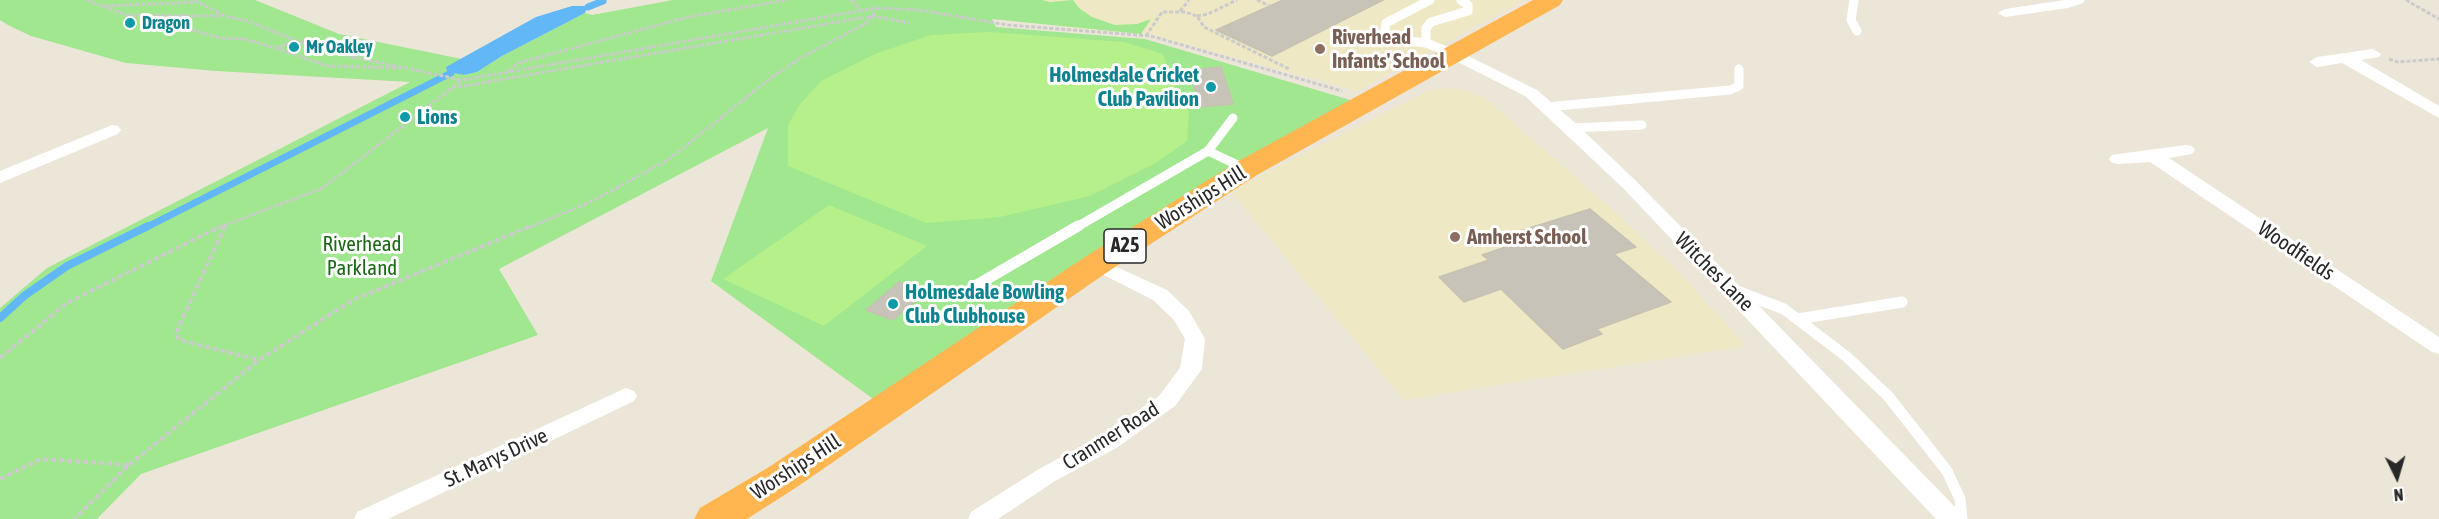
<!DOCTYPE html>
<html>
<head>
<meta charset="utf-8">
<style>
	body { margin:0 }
	#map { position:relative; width:2439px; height:519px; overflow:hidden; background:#ece6d8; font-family:"Asap Condensed",sans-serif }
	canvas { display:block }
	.north { position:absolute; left:2367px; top:447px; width:60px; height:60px; -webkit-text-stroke:4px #fff; paint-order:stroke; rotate:175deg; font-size:16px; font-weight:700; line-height:24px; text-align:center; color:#282828 }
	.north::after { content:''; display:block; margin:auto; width:21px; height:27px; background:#282828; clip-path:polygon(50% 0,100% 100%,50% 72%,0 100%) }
</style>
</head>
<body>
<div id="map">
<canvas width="2439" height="519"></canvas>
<div class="north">N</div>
</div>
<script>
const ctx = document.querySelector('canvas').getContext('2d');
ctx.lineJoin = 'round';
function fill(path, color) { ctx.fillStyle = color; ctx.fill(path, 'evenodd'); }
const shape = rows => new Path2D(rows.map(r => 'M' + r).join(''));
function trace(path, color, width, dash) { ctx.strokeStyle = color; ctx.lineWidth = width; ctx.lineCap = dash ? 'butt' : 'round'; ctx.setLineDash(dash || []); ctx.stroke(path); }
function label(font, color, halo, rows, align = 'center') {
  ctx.font = font + ' "Asap Condensed",sans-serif'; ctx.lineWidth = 6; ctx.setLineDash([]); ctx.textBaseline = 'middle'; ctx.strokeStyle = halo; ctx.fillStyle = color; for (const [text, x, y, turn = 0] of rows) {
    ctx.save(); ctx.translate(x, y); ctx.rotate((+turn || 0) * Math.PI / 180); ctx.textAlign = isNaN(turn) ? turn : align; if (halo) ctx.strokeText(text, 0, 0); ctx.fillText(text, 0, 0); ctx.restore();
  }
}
fill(shape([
	[913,0,1524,0,1358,91,1151,35,1072,28],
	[1449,88,1466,90,1485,98,1606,204,1676,269,1746,346,1404,400,1230,191,1430,90]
]), '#efe8c5');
fill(shape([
	[0,0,255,0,339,34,462,59,446,67,447,72,464,75,477,72,502,56,585,13,592,15,673,0,1042,0,1050,2,1073,0,1079,8,1092,17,1115,25,1137,24,1151,19,1141,34,992,19,996,27,1145,39,1367,105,887,409,711,281,768,128,499,269,538,335,141,474,97,519,0,519,0,308,47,268,410,82,216,71,126,63,31,36,8,25,0,20]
]), '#a0e78f');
fill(shape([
	[989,32,1124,42,1163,54,1172,80,1189,111,1187,141,1154,164,1090,196,1000,217,926,223,788,166,788,125,800,104,821,81,875,54,931,35],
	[829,205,927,246,824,326,723,279]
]), '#b5f08a');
fill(shape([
	[572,6,588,6,585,13,502,56,477,72,464,75,447,72,446,67,536,17]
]), '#62b8f7');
trace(shape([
	[588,7,603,1],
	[145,228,451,73]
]), '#62b8f7', 7);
trace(shape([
	[0,318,24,296,67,266,148,226]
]), '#62b8f7', 8);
const building = shape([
	[1283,0,1383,0,1272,56,1216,30,1283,0],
	[1221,67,1233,104,1200,107,1189,70,1221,67],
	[1590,209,1636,247,1614,254,1671,302,1597,329,1602,334,1563,349,1501,289,1464,302,1439,277,1489,260,1482,255,1529,239,1520,231,1590,209],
	[899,282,926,292,893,320,866,310,899,282]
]);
fill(building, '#c7c3b8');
trace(building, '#c7c2b2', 1.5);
trace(shape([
	[86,0,126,15,223,16],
	[194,0,225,16,247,21,320,50,462,80,876,8,919,10,1008,25,1151,36,1342,91],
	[851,0,861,10],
	[1257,0,1270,6],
	[2406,0,2439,19],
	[105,6,197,2],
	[1180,11,1189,0],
	[183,16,189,29,220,38,245,39,275,48,295,41],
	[1197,16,1208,14,1237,0],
	[1146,36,1162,12,1185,12,1197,16,1204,27,1289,69],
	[275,48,327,66,401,68],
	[2389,59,2398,62,2439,59],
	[509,71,518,63,688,17,787,0],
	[452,88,873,16,909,23],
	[218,228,323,188,462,80],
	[224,228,226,224],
	[528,228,588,203,668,160,772,77,804,56,865,24,873,16,876,8]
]), '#cbcbcb', 3, [4, 2]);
trace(shape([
	[225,226,176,333,179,340,259,360],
	[0,358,67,303,221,226],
	[129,465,259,360,353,300,531,226],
	[0,479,41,459,129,465,74,519]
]), '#cbcbcb', 4, [5, 3]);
trace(shape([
	[1430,0,1386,23,1385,31,1389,36,1399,40,1426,43,1454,54],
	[1854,0,1851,20,1857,31],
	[1426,43,1426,28,1431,22,1468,11,1468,5,1461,0],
	[1547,107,1730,90,1739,86,1739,69],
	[1571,128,1642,125],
	[1208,151,1246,169],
	[1075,228,1208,151,1233,118]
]), '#fff', 9);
trace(shape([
	[975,286,1078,226],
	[1734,290,1784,309,1847,357,1888,396,1947,471,1960,499,1962,519],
	[1798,319,1902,302]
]), '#fff', 11);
fill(shape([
	[2065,0,2085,0,2083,3,2068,8,2005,17,1998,13,2005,9,2065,0],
	[1454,49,1537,90,1572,120,1635,180,1763,310,1960,512,1963,519,1936,519,1623,188,1525,96,1448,57,1446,54,1448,51,1454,49],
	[2373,49,2381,54,2379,57,2361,60,2439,106,2439,118,2342,63,2317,67,2309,62,2317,57,2373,49],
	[112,125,118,126,121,130,118,134,0,183,0,171,112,125],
	[2186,145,2192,146,2195,150,2192,154,2169,158,2439,337,2439,354,2432,352,2150,162,2118,164,2112,163,2109,159,2112,155,2118,154,2186,145],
	[1097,258,1167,290,1189,311,1205,339,1202,369,1175,406,1118,447,1055,481,998,519,968,519,971,512,1039,469,1102,435,1159,396,1180,368,1185,339,1174,320,1153,300,1090,268,1087,264,1090,260,1097,258],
	[626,388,634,391,637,396,634,401,388,519,354,519,357,512,626,388]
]), '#fff');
fill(shape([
	[1533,0,1563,0,1560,5,1257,175,1109,271,797,487,747,519,694,519,700,508,769,467,1085,257,1235,163,1533,0]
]), '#ffb650');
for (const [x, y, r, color] of [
	[130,23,6,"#0f9aa8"],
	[294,47,6,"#0f9aa8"],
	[1320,49,6,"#8d6e63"],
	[1211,87,6,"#0f9aa8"],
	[405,117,6,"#0f9aa8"],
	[1455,237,6,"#8d6e63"],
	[893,304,6,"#0f9aa8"]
]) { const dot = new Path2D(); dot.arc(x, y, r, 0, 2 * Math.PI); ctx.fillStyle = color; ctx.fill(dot); trace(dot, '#fff', 2); }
label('bold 18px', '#0d838f', '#fff', [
	["Dragon",142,23],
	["Mr Oakley",306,47]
], 'left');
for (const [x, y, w] of [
	[1125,246,42]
]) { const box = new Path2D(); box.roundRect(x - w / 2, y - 17, w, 34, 4.5); ctx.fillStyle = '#fff'; ctx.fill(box); trace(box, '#282828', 1.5); }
label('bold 20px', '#282828', null, [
	["A25",1125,246]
]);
label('bold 21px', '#785e54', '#fff', [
	["Riverhead",1332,37],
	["Infants' School",1332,61],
	["Amherst School",1467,237]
], 'left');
label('bold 21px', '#0d838f', '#fff', [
	["Holmesdale Cricket",1199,75,"right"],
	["Club Pavilion",1199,99,"right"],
	["Lions",417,117],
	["Holmesdale Bowling",905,292],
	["Club Clubhouse",905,316]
], 'left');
label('21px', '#282828', '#fff', [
	["Worships Hill",1201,198,-32],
	["Woodfields",2296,251,34],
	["Witches Lane",1714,272,45],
	["Cranmer Road",1111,436,-32],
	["St. Marys Drive",496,458,-25],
	["Worships Hill",796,467,-33]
]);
label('21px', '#196914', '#fff', [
	["Riverhead",362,244],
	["Parkland",362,268]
]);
</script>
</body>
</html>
